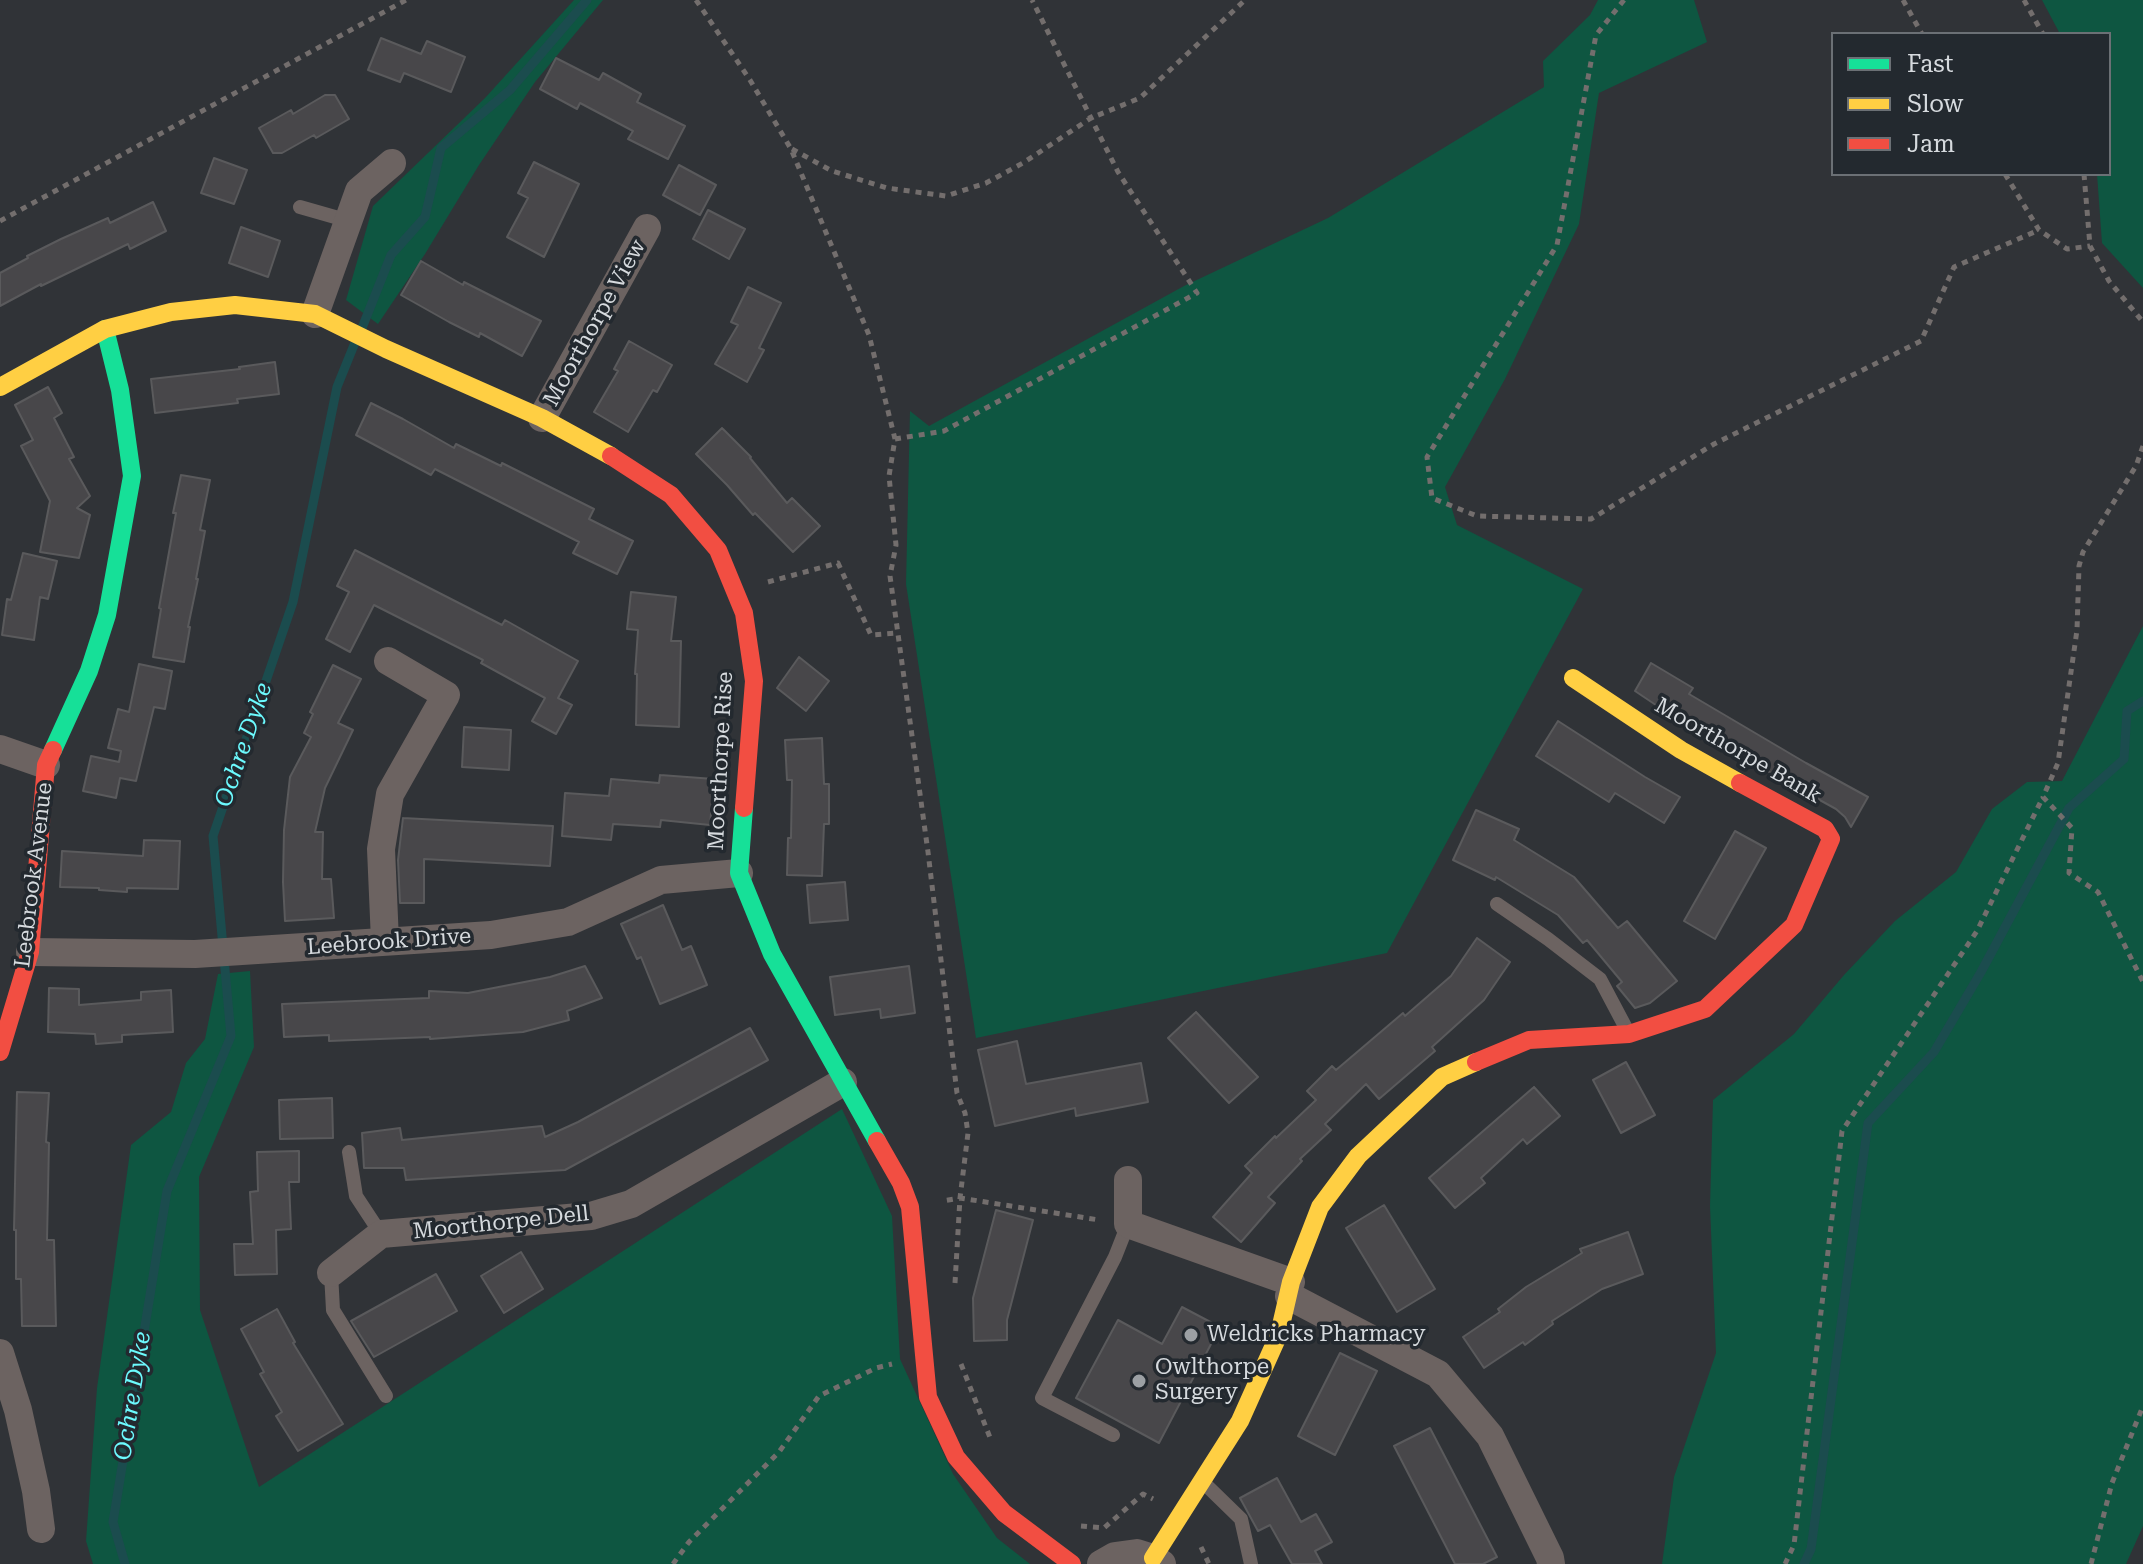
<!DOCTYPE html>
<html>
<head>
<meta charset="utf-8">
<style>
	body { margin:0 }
	#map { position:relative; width:2143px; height:1564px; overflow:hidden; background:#303337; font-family:"Roboto Serif",serif }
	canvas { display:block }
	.legend { position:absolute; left:1831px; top:32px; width:280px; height:144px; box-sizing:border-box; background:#23292f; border:2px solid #6b7075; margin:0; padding:10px 14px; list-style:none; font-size:24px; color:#d6dade }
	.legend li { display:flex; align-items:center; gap:16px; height:40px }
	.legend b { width:40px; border:2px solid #6b7075 }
</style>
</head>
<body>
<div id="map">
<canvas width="2143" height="1564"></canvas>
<ul class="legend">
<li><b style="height:10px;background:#16e098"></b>Fast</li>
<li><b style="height:10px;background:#ffcf43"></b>Slow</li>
<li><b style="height:10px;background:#f24e42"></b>Jam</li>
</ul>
</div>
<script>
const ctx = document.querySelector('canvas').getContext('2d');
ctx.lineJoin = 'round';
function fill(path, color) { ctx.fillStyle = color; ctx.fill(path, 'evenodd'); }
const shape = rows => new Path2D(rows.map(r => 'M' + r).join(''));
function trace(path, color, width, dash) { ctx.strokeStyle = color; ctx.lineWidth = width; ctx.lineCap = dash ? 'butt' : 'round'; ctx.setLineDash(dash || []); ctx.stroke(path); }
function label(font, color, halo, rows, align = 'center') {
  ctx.font = font + ' "Roboto Serif",serif'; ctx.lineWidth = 7; ctx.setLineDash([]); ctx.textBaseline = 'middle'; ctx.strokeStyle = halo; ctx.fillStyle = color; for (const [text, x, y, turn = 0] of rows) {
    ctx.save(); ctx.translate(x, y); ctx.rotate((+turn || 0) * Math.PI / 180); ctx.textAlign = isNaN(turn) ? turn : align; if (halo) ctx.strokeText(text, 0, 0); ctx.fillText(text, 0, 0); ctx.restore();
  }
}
fill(shape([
	[574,0,603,0,535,82,479,165,425,254,378,324,346,300,373,206,485,98],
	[1598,0,1694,0,1707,42,1599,93,1579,224,1505,379,1445,487,1457,525,1583,589,1387,953,976,1038,906,584,910,411,929,426,1184,286,1328,218,1544,87,1543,61,1590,15],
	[2042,0,2143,0,2143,288,2102,243,2097,174,2109,174,2109,34,2060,34],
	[2143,626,2143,1526,2126,1564,1662,1564,1674,1477,1716,1353,1710,1206,1713,1100,1794,1034,1844,975,1895,921,1956,872,1992,809,2027,782,2062,781],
	[250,971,254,1047,199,1177,200,1310,259,1487,842,1109,892,1216,900,1359,953,1474,997,1538,1030,1564,93,1564,86,1541,97,1388,131,1145,171,1112,186,1063,205,1039,218,974]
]), '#0e5641');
trace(shape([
	[362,328,391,255,425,217,441,148,510,90,587,0],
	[125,1564,113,1522,167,1191,231,1036,213,836,293,602,337,387,354,345],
	[1804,1564,1811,1549,1868,1123,1934,1052,1981,972,2069,808,2124,759,2127,711,2143,701]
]), '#1b4c4e', 9);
const building = shape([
	[381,38,421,54,427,41,465,57,451,92,404,73,400,82,368,70,381,38],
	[556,58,599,80,603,73,641,94,637,102,685,126,668,159,628,139,633,131,580,103,577,109,540,89,556,58],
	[325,95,335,95,349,119,316,138,314,135,282,153,273,153,259,128,291,110,293,114,325,95],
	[214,158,247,170,234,204,201,193,214,158],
	[534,162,579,184,544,257,507,237,528,198,518,193,534,162],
	[679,165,716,185,700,215,663,195,679,165],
	[153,202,166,231,130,249,128,244,41,286,41,284,0,306,0,273,28,258,27,256,61,239,108,218,110,223,153,202],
	[708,210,745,229,729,259,693,239,708,210],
	[241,227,280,241,268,277,229,263,241,227],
	[421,261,463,285,464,282,541,321,522,356,480,333,479,337,449,322,401,295,421,261],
	[748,287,781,303,759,348,764,350,747,382,715,364,738,325,731,322,748,287],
	[629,341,672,365,657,392,653,390,628,432,594,412,618,371,614,369,629,341],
	[275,362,279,394,237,399,238,403,155,413,151,379,240,369,239,367,275,362],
	[48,387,62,413,54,418,74,457,69,459,90,496,77,508,90,515,79,558,40,552,50,501,21,446,33,440,15,405,48,387],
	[371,403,403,419,454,448,456,444,501,466,502,463,594,509,589,519,633,541,617,574,573,553,579,542,435,469,431,475,356,435,371,403],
	[722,428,751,457,750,458,787,503,792,498,820,526,793,552,755,513,753,515,727,485,696,454,722,428],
	[181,475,210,480,200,530,205,531,196,579,198,579,188,627,190,627,184,662,153,657,161,609,159,608,176,513,173,513,181,475],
	[355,550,502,625,505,620,578,661,558,698,572,705,556,734,532,721,545,698,481,663,483,660,374,605,350,652,326,639,349,592,337,586,355,550],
	[23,553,57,561,48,599,40,597,34,640,2,635,7,599,11,600,23,553],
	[631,592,676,597,671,641,681,641,679,727,636,725,637,674,635,674,638,630,627,629,631,592],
	[799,657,829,681,806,711,777,688,799,657],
	[1651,663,1693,688,1689,694,1806,763,1868,797,1851,827,1845,817,1836,809,1693,730,1635,691,1651,663],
	[139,664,172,671,165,709,154,707,136,781,120,778,116,798,83,791,91,756,119,762,121,751,108,748,118,709,129,712,139,664],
	[333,665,361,679,338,723,353,730,325,788,315,832,323,832,322,879,331,879,334,918,285,921,283,882,284,830,290,777,311,737,304,733,313,714,310,712,333,665],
	[1558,721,1645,777,1680,797,1664,823,1615,793,1609,802,1536,756,1558,721],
	[464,727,511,730,509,770,462,767,464,727],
	[822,738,824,784,829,784,829,824,824,824,822,876,787,875,788,838,791,838,792,780,787,780,785,740,822,738],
	[660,775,714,779,710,825,661,820,660,827,613,824,611,840,562,836,565,793,609,796,611,779,659,783,660,775],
	[1476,810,1519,829,1514,840,1574,877,1618,928,1627,921,1677,981,1650,1003,1635,1008,1617,986,1622,982,1587,940,1583,943,1558,915,1496,877,1495,880,1453,860,1476,810],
	[403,818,553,826,550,866,424,859,424,903,400,903,398,860,403,818],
	[1735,831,1766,848,1715,939,1684,921,1735,831],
	[144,840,180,841,178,889,127,888,127,892,99,890,99,888,60,887,62,851,143,856,144,840],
	[845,882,848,920,810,923,807,885,845,882],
	[663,905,682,950,691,946,707,985,660,1004,641,957,637,959,621,924,663,905],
	[1477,938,1510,962,1484,1000,1432,1047,1435,1051,1379,1099,1366,1084,1325,1124,1331,1130,1300,1159,1302,1161,1268,1197,1275,1203,1241,1242,1213,1217,1252,1173,1245,1166,1275,1136,1276,1138,1316,1100,1307,1091,1332,1066,1336,1070,1403,1013,1405,1016,1451,976,1477,938],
	[585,966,602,998,567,1011,569,1020,523,1032,430,1039,430,1037,329,1041,329,1035,284,1037,282,1004,429,998,429,991,468,993,550,977,585,966],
	[909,966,915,1013,881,1018,880,1009,835,1015,830,977,909,966],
	[49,988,79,989,79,1005,141,1000,141,992,171,990,173,1032,122,1035,122,1042,96,1044,95,1034,48,1032,49,988],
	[1196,1012,1258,1077,1229,1103,1168,1038,1196,1012],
	[750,1028,768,1060,565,1170,406,1180,404,1168,364,1168,362,1133,400,1128,402,1140,542,1126,545,1137,578,1122,750,1028],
	[1017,1041,1026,1084,1141,1063,1148,1102,1076,1116,1075,1108,995,1126,978,1050,1017,1041],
	[1626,1062,1655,1115,1621,1133,1593,1080,1626,1062],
	[1534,1087,1560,1116,1527,1144,1523,1139,1481,1178,1485,1183,1455,1208,1429,1178,1534,1087],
	[17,1092,49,1093,46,1142,49,1143,47,1240,54,1240,56,1326,22,1326,21,1279,16,1279,16,1230,14,1230,17,1092],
	[332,1098,333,1138,280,1139,279,1100,332,1098],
	[299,1151,299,1182,289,1182,291,1229,276,1230,277,1274,235,1275,234,1244,253,1244,250,1192,258,1191,257,1152,299,1151],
	[1384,1205,1435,1289,1397,1312,1346,1228,1384,1205],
	[996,1210,1033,1220,1007,1320,1007,1340,974,1341,973,1298,996,1210],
	[1628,1232,1643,1274,1602,1289,1552,1321,1553,1324,1525,1345,1523,1342,1484,1368,1463,1337,1500,1312,1498,1309,1526,1287,1582,1253,1580,1249,1628,1232],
	[521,1252,543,1289,504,1313,481,1276,521,1252],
	[436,1274,457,1311,374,1357,351,1321,436,1274],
	[1182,1307,1220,1327,1159,1443,1076,1398,1118,1320,1162,1344,1182,1307],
	[277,1309,295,1342,293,1343,343,1424,298,1451,276,1416,282,1412,260,1374,264,1372,241,1329,277,1309],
	[1340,1353,1377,1371,1335,1455,1298,1436,1340,1353],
	[1430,1428,1497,1557,1483,1564,1455,1564,1394,1446,1430,1428],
	[1277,1478,1301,1522,1316,1514,1332,1542,1315,1551,1322,1564,1292,1564,1270,1525,1258,1531,1240,1498,1277,1478]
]);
fill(building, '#48474a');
trace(building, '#5a5a5c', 2);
trace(shape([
	[696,0,750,80,791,149,869,335,895,439,889,476,896,545,890,576,928,852,957,1093,965,1113,968,1133,960,1198,942,1201],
	[1624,0,1596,35,1557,245,1427,457,1432,498,1477,516,1591,519,1714,444,1921,341,1954,267,2039,230],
	[1903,0,1922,34],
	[2024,0,2043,34],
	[792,149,832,171,887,188,946,196,986,183,1023,163,1091,118,1140,98,1245,0],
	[2005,174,2039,230,2067,249,2090,246],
	[2084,174,2090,246,2109,281,2143,322],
	[0,221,406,0],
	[895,439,944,431,1197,293,1118,172,1032,0],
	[2143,446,2136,466,2083,552,2079,566,2077,630,2058,763,2043,797,2072,828,2069,873,2098,892,2143,982],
	[768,582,838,563,871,635,898,633],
	[955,1283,960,1198,1099,1220],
	[961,1364,991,1440],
	[1081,1526,1104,1528,1143,1494,1153,1499],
	[1201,1547,1209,1564],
	[673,1564,689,1542,779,1452,819,1396,876,1368,892,1364],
	[1785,1564,1794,1545,1842,1131,1977,931,2043,797],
	[2091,1564,2112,1483,2143,1406]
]), '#736e6d', 5, [6, 6]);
trace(shape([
	[300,207,349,221],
	[1497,904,1548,939,1600,979,1627,1030],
	[349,1152,356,1196,381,1234],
	[331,1273,333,1310,386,1396],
	[1113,1435,1042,1398,1115,1257,1128,1224],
	[1205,1484,1241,1519,1251,1564]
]), '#6c6361', 14);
trace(shape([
	[315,314,359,191,392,163],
	[542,418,647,228],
	[0,749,46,765],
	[385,941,381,849,390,794,446,695,388,661],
	[30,952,195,954,491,935,568,922,661,880,739,873],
	[1128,1180,1128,1224,1291,1282],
	[331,1273,381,1234,591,1216,631,1204,843,1082],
	[1289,1296,1438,1374,1490,1436,1550,1558,1551,1564],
	[0,1353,18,1410,36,1491,41,1529],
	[1101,1564,1115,1556,1137,1553,1153,1558,1162,1564]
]), '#6c6361', 28);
trace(shape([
	[53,750,89,671,107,615,132,476,120,390,105,329],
	[744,808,739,873,772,954,877,1141]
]), '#16e098', 18);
trace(shape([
	[0,387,105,329,171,312,235,305,315,314,386,349,542,418,611,456],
	[1573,678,1681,750,1740,783],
	[1153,1558,1240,1421,1279,1334,1291,1282,1320,1207,1358,1156,1442,1077,1476,1062]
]), '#ffcf43', 18);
trace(shape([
	[611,456,671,495,718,550,744,613,754,681,744,808],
	[0,1052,30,952,46,765,53,750],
	[1476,1062,1529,1040,1629,1034,1705,1009,1794,925,1831,839,1825,829,1740,783],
	[877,1141,901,1183,910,1207,928,1397,956,1457,1004,1513,1072,1564]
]), '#f24e42', 18);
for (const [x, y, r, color] of [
	[1191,1335,8,"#9ca0a4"],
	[1139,1381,8,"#9ca0a4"]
]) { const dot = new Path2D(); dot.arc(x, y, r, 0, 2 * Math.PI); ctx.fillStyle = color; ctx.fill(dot); trace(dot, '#23292f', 3); }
label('22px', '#d6dade', '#23292f', [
	["Moorthorpe View",595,323,-61],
	["Moorthorpe Bank",1738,751,30],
	["Moorthorpe Rise",721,761,-87],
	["Leebrook Avenue",34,875,-83],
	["Leebrook Drive",389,942,-4],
	["Moorthorpe Dell",501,1223,-6]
]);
label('22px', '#d6dade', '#23292f', [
	["Weldricks Pharmacy",1207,1335],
	["Owlthorpe",1155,1368],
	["Surgery",1155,1393]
], 'left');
label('italic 24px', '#6cfafe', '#23292f', [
	["Ochre Dyke",244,745,-71],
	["Ochre Dyke",133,1396,-81]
]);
</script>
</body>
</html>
